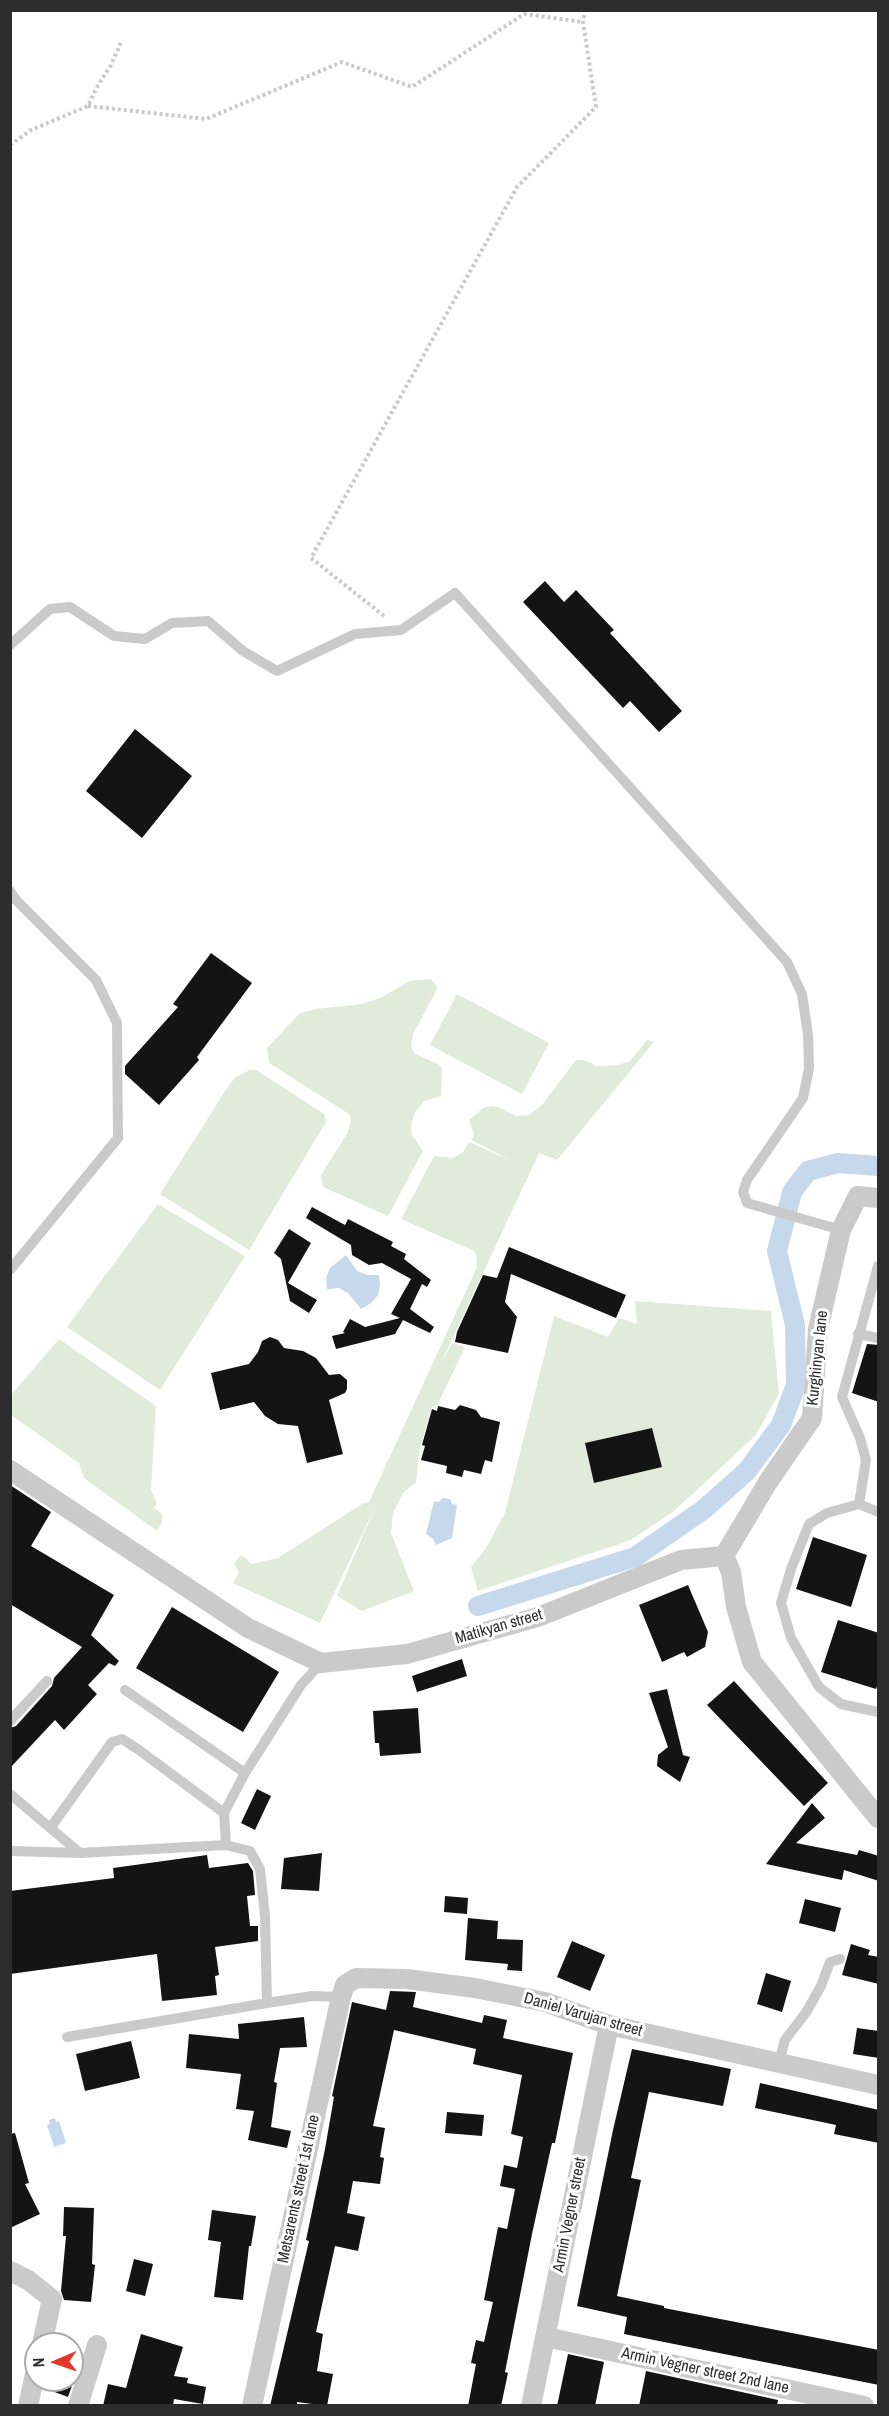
<!DOCTYPE html>
<html>
<head>
<meta charset="utf-8">
<style>
	body { margin:0 }
	#map { position:relative; width:889px; height:2416px; overflow:hidden; background:#fff; font-family:"Archivo Narrow",sans-serif }
	canvas { display:block }
	.frame { position:absolute; inset:0; border:12px solid #2d2d2d; pointer-events:none }
	.north { position:absolute; left:24px; top:2332px; width:60px; height:60px; box-sizing:border-box; background:#fff; border:2px solid #ababab; border-radius:50%; rotate:268deg; font-size:16px; font-weight:700; line-height:24px; text-align:center; color:#2d2d2d }
	.north::after { content:''; display:block; margin:auto; width:21px; height:27px; background:#e5382d; clip-path:polygon(50% 0,100% 100%,50% 72%,0 100%) }
</style>
</head>
<body>
<div id="map">
<canvas width="889" height="2416"></canvas>
<div class="frame"></div>
<div class="north">N</div>
</div>
<script>
const ctx = document.querySelector('canvas').getContext('2d');
ctx.lineJoin = 'round';
function fill(path, color) { ctx.fillStyle = color; ctx.fill(path, 'evenodd'); }
const shape = rows => new Path2D(rows.map(r => 'M' + r).join(''));
function trace(path, color, width, dash) { ctx.strokeStyle = color; ctx.lineWidth = width; ctx.lineCap = dash ? 'butt' : 'round'; ctx.setLineDash(dash || []); ctx.stroke(path); }
function label(font, color, halo, rows, align = 'center') {
  ctx.font = font + ' "Archivo Narrow",sans-serif'; ctx.lineWidth = 6; ctx.setLineDash([]); ctx.textBaseline = 'middle'; ctx.strokeStyle = halo; ctx.fillStyle = color; for (const [text, x, y, turn = 0] of rows) {
    ctx.save(); ctx.translate(x, y); ctx.rotate((+turn || 0) * Math.PI / 180); ctx.textAlign = isNaN(turn) ? turn : align; if (halo) ctx.strokeText(text, 0, 0); ctx.fillText(text, 0, 0); ctx.restore();
  }
}
fill(shape([
	[431,979,437,987,435,993,413,1034,411,1046,415,1054,438,1064,442,1068,441,1096,424,1101,414,1114,411,1127,412,1135,423,1151,388,1216,323,1187,321,1175,348,1132,351,1119,349,1114,269,1063,267,1048,300,1013,316,1009,362,1004,380,998,410,981],
	[457,994,549,1043,522,1094,430,1045],
	[647,1040,654,1042,557,1160,539,1153,440,1365,452,1343,465,1347,438,1404,432,1407,420,1447,416,1482,403,1493,393,1513,391,1533,414,1591,362,1611,337,1596,375,1507,320,1623,233,1583,239,1573,234,1564,240,1556,245,1557,251,1564,278,1558,362,1504,369,1502,477,1267,476,1254,472,1250,401,1219,434,1156,453,1158,463,1152,469,1142,511,1161,472,1140,474,1134,469,1120,483,1108,491,1106,499,1107,515,1116,529,1115,541,1106,576,1060,583,1060,597,1066,618,1065,630,1061],
	[250,1070,256,1070,315,1108,324,1114,326,1122,249,1250,160,1194,229,1085,236,1077],
	[158,1204,245,1256,160,1390,67,1327],
	[635,1301,771,1311,779,1394,755,1436,674,1511,631,1540,478,1591,471,1567,486,1548,505,1513,554,1316,608,1337,619,1318,637,1324],
	[59,1339,156,1406,151,1489,157,1504,154,1508,162,1514,162,1522,157,1531,84,1478,79,1463,11,1415,11,1395]
]), '#e1ebda');
fill(shape([
	[346,1255,357,1271,368,1275,379,1275,380,1285,378,1295,371,1303,361,1309,348,1293,339,1288,327,1289,326,1278,330,1268],
	[443,1498,450,1499,452,1504,457,1505,452,1538,436,1545,433,1539,426,1534,434,1501,439,1502],
	[55,2118,56,2122,59,2121,66,2143,54,2147,47,2125,50,2124,49,2120]
]), '#c6d8eb');
trace(shape([
	[478,1606,635,1557,703,1510,747,1471,781,1425,796,1385,795,1325,777,1251,792,1192,808,1171,838,1163,878,1166]
]), '#c6d8eb', 20);
fill(shape([
	[545,581,564,602,576,590,614,630,610,633,682,711,659,732,630,701,623,708,523,602],
	[135,729,192,776,142,838,86,791],
	[211,953,252,983,197,1057,199,1060,159,1105,125,1074,125,1066,178,1007,173,1004],
	[312,1207,345,1225,348,1219,393,1242,391,1246,406,1254,404,1259,431,1280,427,1287,422,1284,410,1309,434,1327,430,1333,403,1320,395,1334,336,1349,332,1336,345,1333,343,1332,350,1319,365,1327,400,1318,391,1314,411,1279,382,1263,369,1265,352,1255,351,1245,306,1218],
	[289,1229,311,1243,288,1283,317,1300,309,1313,290,1301,281,1259,274,1253],
	[509,1247,626,1295,616,1318,511,1274,505,1302,517,1317,508,1353,455,1342,457,1332,483,1275,497,1278],
	[270,1337,278,1340,284,1348,303,1351,316,1358,329,1375,340,1374,347,1380,347,1389,345,1393,329,1400,343,1454,307,1463,298,1426,278,1424,265,1416,254,1402,220,1410,211,1373,249,1364,258,1352,262,1341],
	[867,1344,879,1345,879,1402,852,1393],
	[460,1405,476,1410,481,1417,500,1422,492,1462,485,1460,481,1474,464,1470,462,1477,446,1473,447,1466,421,1460,425,1446,422,1445,432,1409,437,1411,438,1406,455,1410],
	[652,1428,662,1467,594,1483,585,1443],
	[10,1485,51,1512,31,1546,114,1595,91,1635,119,1661,115,1666,109,1663,88,1685,97,1694,64,1730,55,1720,10,1768,10,1728,16,1726,52,1686,54,1678,82,1647,10,1604],
	[813,1537,867,1555,851,1607,796,1589],
	[688,1585,708,1632,705,1647,687,1657,684,1652,662,1662,639,1605],
	[172,1607,279,1672,243,1732,136,1668],
	[838,1620,879,1633,879,1681,876,1689,821,1672],
	[462,1659,467,1676,417,1692,412,1676],
	[734,1681,828,1783,804,1806,707,1705],
	[667,1689,683,1755,690,1757,680,1782,657,1766,658,1755,668,1747,649,1693],
	[418,1708,421,1753,380,1756,379,1743,375,1743,373,1711],
	[257,1789,271,1796,255,1830,241,1823],
	[812,1803,825,1818,796,1843,857,1855,859,1850,879,1856,879,1881,844,1870,842,1880,766,1864],
	[322,1853,319,1891,281,1889,284,1858],
	[207,1855,209,1868,248,1863,253,1871,255,1895,247,1896,250,1926,258,1926,258,1941,215,1947,219,1975,215,1976,217,1995,162,2001,157,1954,10,1974,10,1891,114,1878,113,1868],
	[445,1896,468,1898,467,1914,444,1912],
	[805,1899,841,1908,835,1932,799,1923],
	[468,1918,498,1921,497,1939,523,1940,522,1971,507,1970,508,1964,465,1960],
	[572,1941,605,1955,590,1991,557,1977],
	[851,1944,870,1950,868,1955,879,1957,879,1984,842,1975],
	[766,1973,791,1981,782,2012,757,2004],
	[390,1991,416,1992,413,2007,482,2023,484,2015,507,2020,503,2038,573,2053,555,2143,552,2143,532,2234,505,2372,508,2373,501,2406,468,2406,476,2364,471,2363,476,2340,484,2342,493,2302,484,2300,498,2227,507,2229,515,2189,500,2186,504,2165,517,2168,523,2137,511,2134,522,2075,473,2064,476,2049,394,2030,373,2126,385,2128,380,2157,384,2158,380,2184,353,2181,347,2213,365,2217,358,2251,335,2246,316,2332,323,2334,317,2371,333,2374,327,2406,297,2402,297,2406,270,2406,309,2241,306,2240,325,2149,334,2097,332,2096,352,2002,386,2010],
	[304,2017,307,2047,280,2048,274,2082,277,2083,271,2127,291,2131,287,2148,248,2140,254,2111,236,2109,241,2074,186,2068,189,2034,239,2039,238,2024],
	[857,2028,879,2031,879,2058,853,2054],
	[131,2041,140,2078,85,2091,76,2054],
	[632,2049,731,2069,723,2106,649,2092,631,2178,641,2180,617,2296,664,2306,664,2308,879,2350,879,2385,624,2334,627,2317,577,2306,613,2130],
	[760,2083,879,2110,879,2143,834,2134,836,2125,755,2108],
	[447,2112,484,2115,482,2136,445,2133],
	[15,2133,29,2183,25,2184,40,2214,10,2228,10,2134],
	[64,2207,94,2208,92,2264,95,2265,91,2302,64,2300,61,2291,66,2236,63,2236],
	[212,2210,256,2216,251,2246,249,2246,243,2300,214,2297,221,2242,208,2240],
	[134,2259,153,2264,145,2296,126,2291],
	[141,2334,183,2347,174,2376,188,2378,187,2383,206,2387,203,2404,174,2399,173,2406,103,2406,108,2384,126,2388],
	[568,2354,604,2362,595,2406,557,2406],
	[646,2371,778,2400,777,2406,639,2406],
	[46,2380,74,2380,68,2397,44,2388]
]), '#141414');
trace(shape([
	[88,106,206,119,342,62,412,87,524,14,583,22],
	[10,145,31,130,88,106,98,85,111,65,122,40],
	[384,616,311,558,517,187,596,107,583,22,585,10]
]), '#cacaca', 4, [3, 3]);
trace(shape([
	[10,645,50,609,70,607,114,636,145,639,172,623,208,621,243,651,277,671,355,634,401,630,455,593,787,962,802,994,808,1035,809,1068,803,1098,747,1180,743,1192,747,1203,841,1230],
	[10,891,16,900,96,980,117,1023,118,1138,10,1270],
	[858,1334,878,1338],
	[859,1504,866,1460,860,1438,842,1397,878,1266],
	[878,1512,859,1504,827,1513,809,1524,791,1569,781,1603,791,1638,819,1687,841,1704,878,1712],
	[125,1690,245,1773],
	[10,1721,47,1681],
	[10,1794,80,1853],
	[224,1813,245,1773,301,1685,321,1663],
	[51,1827,112,1742,122,1739,139,1750,224,1813,226,1845],
	[10,1851,80,1853,226,1845,250,1851,260,1869,265,1916,267,2003],
	[67,2037,267,2003,312,1996,341,1997],
	[779,2062,785,2040,807,2011,821,1986,830,1962,840,1959]
]), '#cacaca', 10);
trace(shape([
	[10,1470,248,1628,321,1663,407,1654,538,1617,681,1560,724,1556],
	[724,1556,768,1482,812,1418,818,1329,841,1230,858,1196,878,1198],
	[724,1556,731,1572,736,1607,752,1662,878,1818],
	[10,2271,28,2280,52,2299,42,2344],
	[546,2337,864,2406],
	[28,2406,36,2369],
	[78,2406,97,2345],
	[252,2406,341,1997,345,1985,356,1978,407,1979,475,1988,545,2002,609,2025,878,2085],
	[531,2406,609,2025]
]), '#cacaca', 20);
label('16px', '#2d2d2d', '#fff', [
	["Kurghinyan lane",818,1358,-84],
	["Matikyan street",499,1627,-16],
	["Daniel Varujan street",583,2015,16],
	["Metsarents street 1st lane",299,2189,-78],
	["Armin Vegner street",570,2215,-79],
	["Armin Vegner street 2nd lane",705,2371,12]
]);
</script>
</body>
</html>
